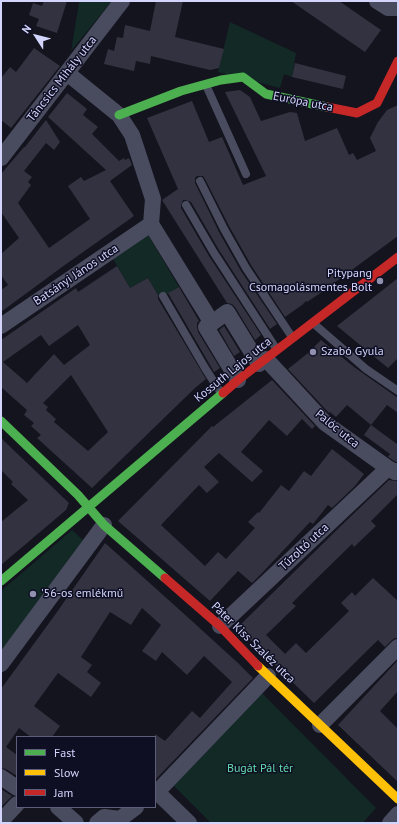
<!DOCTYPE html>
<html>
<head>
<meta charset="utf-8">
<style>
	body { margin:0 }
	#map { position:relative; width:399px; height:824px; overflow:hidden; background:#14141e; font-family:"PT Sans",sans-serif }
	canvas { display:block }
	.frame { position:absolute; inset:0; border:2px solid #d3d5fd; pointer-events:none }
	.legend { position:absolute; left:16px; top:736px; width:140px; height:72px; box-sizing:border-box; background:#0f0f23; border:1px solid #5d5e7a; margin:0; padding:5px 7px; list-style:none; font-size:12px; color:#d3d5fd }
	.legend li { display:flex; align-items:center; gap:8px; height:20px }
	.legend b { width:20px; border:1px solid #5d5e7a }
	.north { position:absolute; left:16px; top:16px; width:40px; height:40px; -webkit-text-stroke:3px #0f0f23; paint-order:stroke; rotate:306deg; font-size:11px; font-weight:700; line-height:16px; text-align:center; color:#d3d5fd }
	.north::after { content:''; display:block; margin:auto; width:14px; height:18px; background:#d3d5fd; clip-path:polygon(50% 0,100% 100%,50% 72%,0 100%) }
</style>
</head>
<body>
<div id="map">
<canvas width="399" height="824"></canvas>
<div class="frame"></div>
<ul class="legend">
<li><b style="height:5px;background:#4caf50"></b>Fast</li>
<li><b style="height:5px;background:#ffc107"></b>Slow</li>
<li><b style="height:5px;background:#c62828"></b>Jam</li>
</ul>
<div class="north">N</div>
</div>
<script>
const ctx = document.querySelector('canvas').getContext('2d');
ctx.lineJoin = 'round';
function fill(path, color) { ctx.fillStyle = color; ctx.fill(path, 'evenodd'); }
const shape = rows => new Path2D(rows.map(r => 'M' + r).join(''));
function trace(path, color, width, dash) { ctx.strokeStyle = color; ctx.lineWidth = width; ctx.lineCap = dash ? 'butt' : 'round'; ctx.setLineDash(dash || []); ctx.stroke(path); }
function label(font, color, halo, rows, align = 'center') {
  ctx.font = font + ' "PT Sans",sans-serif'; ctx.lineWidth = 3; ctx.setLineDash([]); ctx.textBaseline = 'middle'; ctx.strokeStyle = halo; ctx.fillStyle = color; for (const [text, x, y, turn = 0] of rows) {
    ctx.save(); ctx.translate(x, y); ctx.rotate((+turn || 0) * Math.PI / 180); ctx.textAlign = isNaN(turn) ? turn : align; if (halo) ctx.strokeText(text, 0, 0); ctx.fillText(text, 0, 0); ctx.restore();
  }
}
fill(shape([
	[79,1,112,1,71,51,79,3],
	[230,22,296,53,292,77,284,74,280,88,218,72],
	[144,228,179,287,160,298,148,278,130,288,109,252],
	[72,530,83,540,1,651,1,591],
	[259,690,376,808,363,823,211,823,172,784]
]), '#122926');
fill(shape([
	[44,1,67,1,57,33,36,26,39,19,29,15,33,3,42,6],
	[156,1,183,1,175,37,224,49,219,68,210,70,151,56,150,64,136,61,134,71,104,64,108,49,114,51,117,37,123,38,125,25,150,31],
	[291,1,339,1,381,30,365,52],
	[34,48,60,66,11,128,1,120,1,78,10,67,16,72],
	[295,63,346,76,343,89,292,77],
	[240,90,250,97,261,121,290,112,297,113,305,141,337,128,349,155,353,153,357,160,376,151,370,138,378,122,387,110,398,105,398,236,319,294,307,302,306,301,302,305,285,317,251,265,229,226,205,179,203,176,197,176,195,178,195,183,219,232,241,271,277,324,270,329,219,250,191,202,186,200,183,200,181,205,181,208,209,256,261,335,255,340,235,307,232,304,227,303,162,200,178,189,147,118,192,101,209,142,222,137,243,185,266,176,225,92],
	[67,93,87,109,83,115,98,127,92,134,119,161,124,158,125,160,129,158,132,165,110,181,134,216,62,267,1,312,1,290,8,285,1,275,1,254,19,238,1,212,1,174,24,147,25,147,46,120,60,142,54,150,46,143,24,171,32,177,28,182,31,185,18,203,49,248,90,219,68,186,81,177,84,181,106,170,48,117],
	[117,266,130,288,148,278,158,295,158,299,206,379,195,388,92,488,37,438,41,435,31,426,34,423,24,415,27,410,1,387,1,340,76,288,78,292],
	[78,325,90,345,64,365,54,354,27,383,3,362,41,335,49,346],
	[71,375,108,432,88,451,54,422,56,419,46,410,48,407,43,403],
	[398,278,398,358,388,368,337,326],
	[179,287,199,321,197,323,197,327,198,332,220,368,214,372,168,293],
	[224,326,240,352,234,356,219,330],
	[321,340,354,367,398,398,398,413,387,405,371,425,347,405,336,417,330,412,329,413,288,369,308,353],
	[272,380,315,426,312,429,302,419,287,436,269,420,241,452,263,471,252,482,219,453,204,467,219,482,207,493,199,485,161,525,205,566,218,552,226,559,255,528,248,522,258,512,259,513,281,485,289,491,304,471,311,476,332,449,364,474,355,486,332,508,328,505,313,524,310,522,263,572,252,583,238,571,210,601,118,521,212,426,213,427],
	[371,425,397,444,398,443,398,462,396,462,388,457,390,454,364,435],
	[1,438,69,503,66,510,1,565,1,522,28,500,11,484,13,482,1,470],
	[389,480,396,481,398,481,398,494,371,521,376,526,354,547,352,544,307,588,292,603,296,606,266,635,285,654,296,643,306,653,349,611,341,603,352,592,355,596,373,578,398,601,398,638,395,638,392,640,385,647,378,640,314,703,277,667,238,627,347,520],
	[105,543,192,621,239,664,253,678,155,780,155,734,165,741,192,711,200,718,232,682,204,656,187,675,162,652,156,661,142,651,161,625,142,608,131,625,110,612,81,657,92,665,87,672,101,683,91,697,58,673,34,706,60,726,52,737,31,737,19,728,6,747,17,755,17,776,6,769,1,768,1,689,57,612],
	[398,660,398,691,380,711,398,729,398,782,338,725],
	[1,789,12,796,1,807]
]), '#323240');
trace(shape([
	[206,85,246,174],
	[200,181,224,229,246,268,292,337],
	[186,205,214,253,277,350],
	[163,296,205,368,221,393],
	[313,323,366,369,398,391]
]), '#494b5f', 8);
trace(shape([
	[377,1,388,8,398,8],
	[67,73,119,115,132,135,153,199,151,224,212,323],
	[1,158,122,1],
	[1,326,151,224],
	[266,359,325,423,388,468,395,472,396,471],
	[238,380,206,327,212,323,227,312,259,364],
	[220,626,388,468],
	[1,664,104,525],
	[320,725,398,647],
	[1,777,17,788],
	[58,807,76,823],
	[1,821,17,804],
	[97,823,104,817,120,819,136,807],
	[189,823,157,792,268,676],
	[390,823,398,814]
]), '#494b5f', 16);
trace(shape([
	[119,115,181,91,221,80,243,77,266,94,327,107],
	[1,421,78,495,104,525,165,578],
	[1,581,223,393]
]), '#4caf50', 9);
trace(shape([
	[258,666,398,799]
]), '#ffc107', 9);
trace(shape([
	[327,107,357,113,377,103,398,61],
	[223,393,238,380,398,257],
	[165,578,220,626,258,666]
]), '#c62828', 9);
for (const [x, y, r, color] of [
	[380,281,4,"#9091af"],
	[313,352,4,"#9091af"],
	[33,594,4,"#9091af"]
]) { const dot = new Path2D(); dot.arc(x, y, r, 0, 2 * Math.PI); ctx.fillStyle = color; ctx.fill(dot); trace(dot, '#0f0f23', 1.5); }
label('12px', '#d3d5fd', '#0f0f23', [
	["Táncsics Mihály utca",62,79,-52],
	["Európa utca",303,102,11],
	["Batsányi János utca",76,275,-34],
	["Kossuth Lajos utca",233,370,-39],
	["Palóc utca",337,429,39],
	["Tűzoltó utca",304,547,-43],
	["Páter Kiss Szaléz utca",253,643,44]
]);
label('12px', '#d3d5fd', '#0f0f23', [
	["Pitypang",372,274,"right"],
	["Csomagolásmentes Bolt",372,288,"right"],
	["Szabó Gyula",321,352],
	["'56-os emlékmű",41,594]
], 'left');
label('12px', '#62daa9', '#0f0f23', [
	["Bugát Pál tér",260,769]
]);
</script>
</body>
</html>
